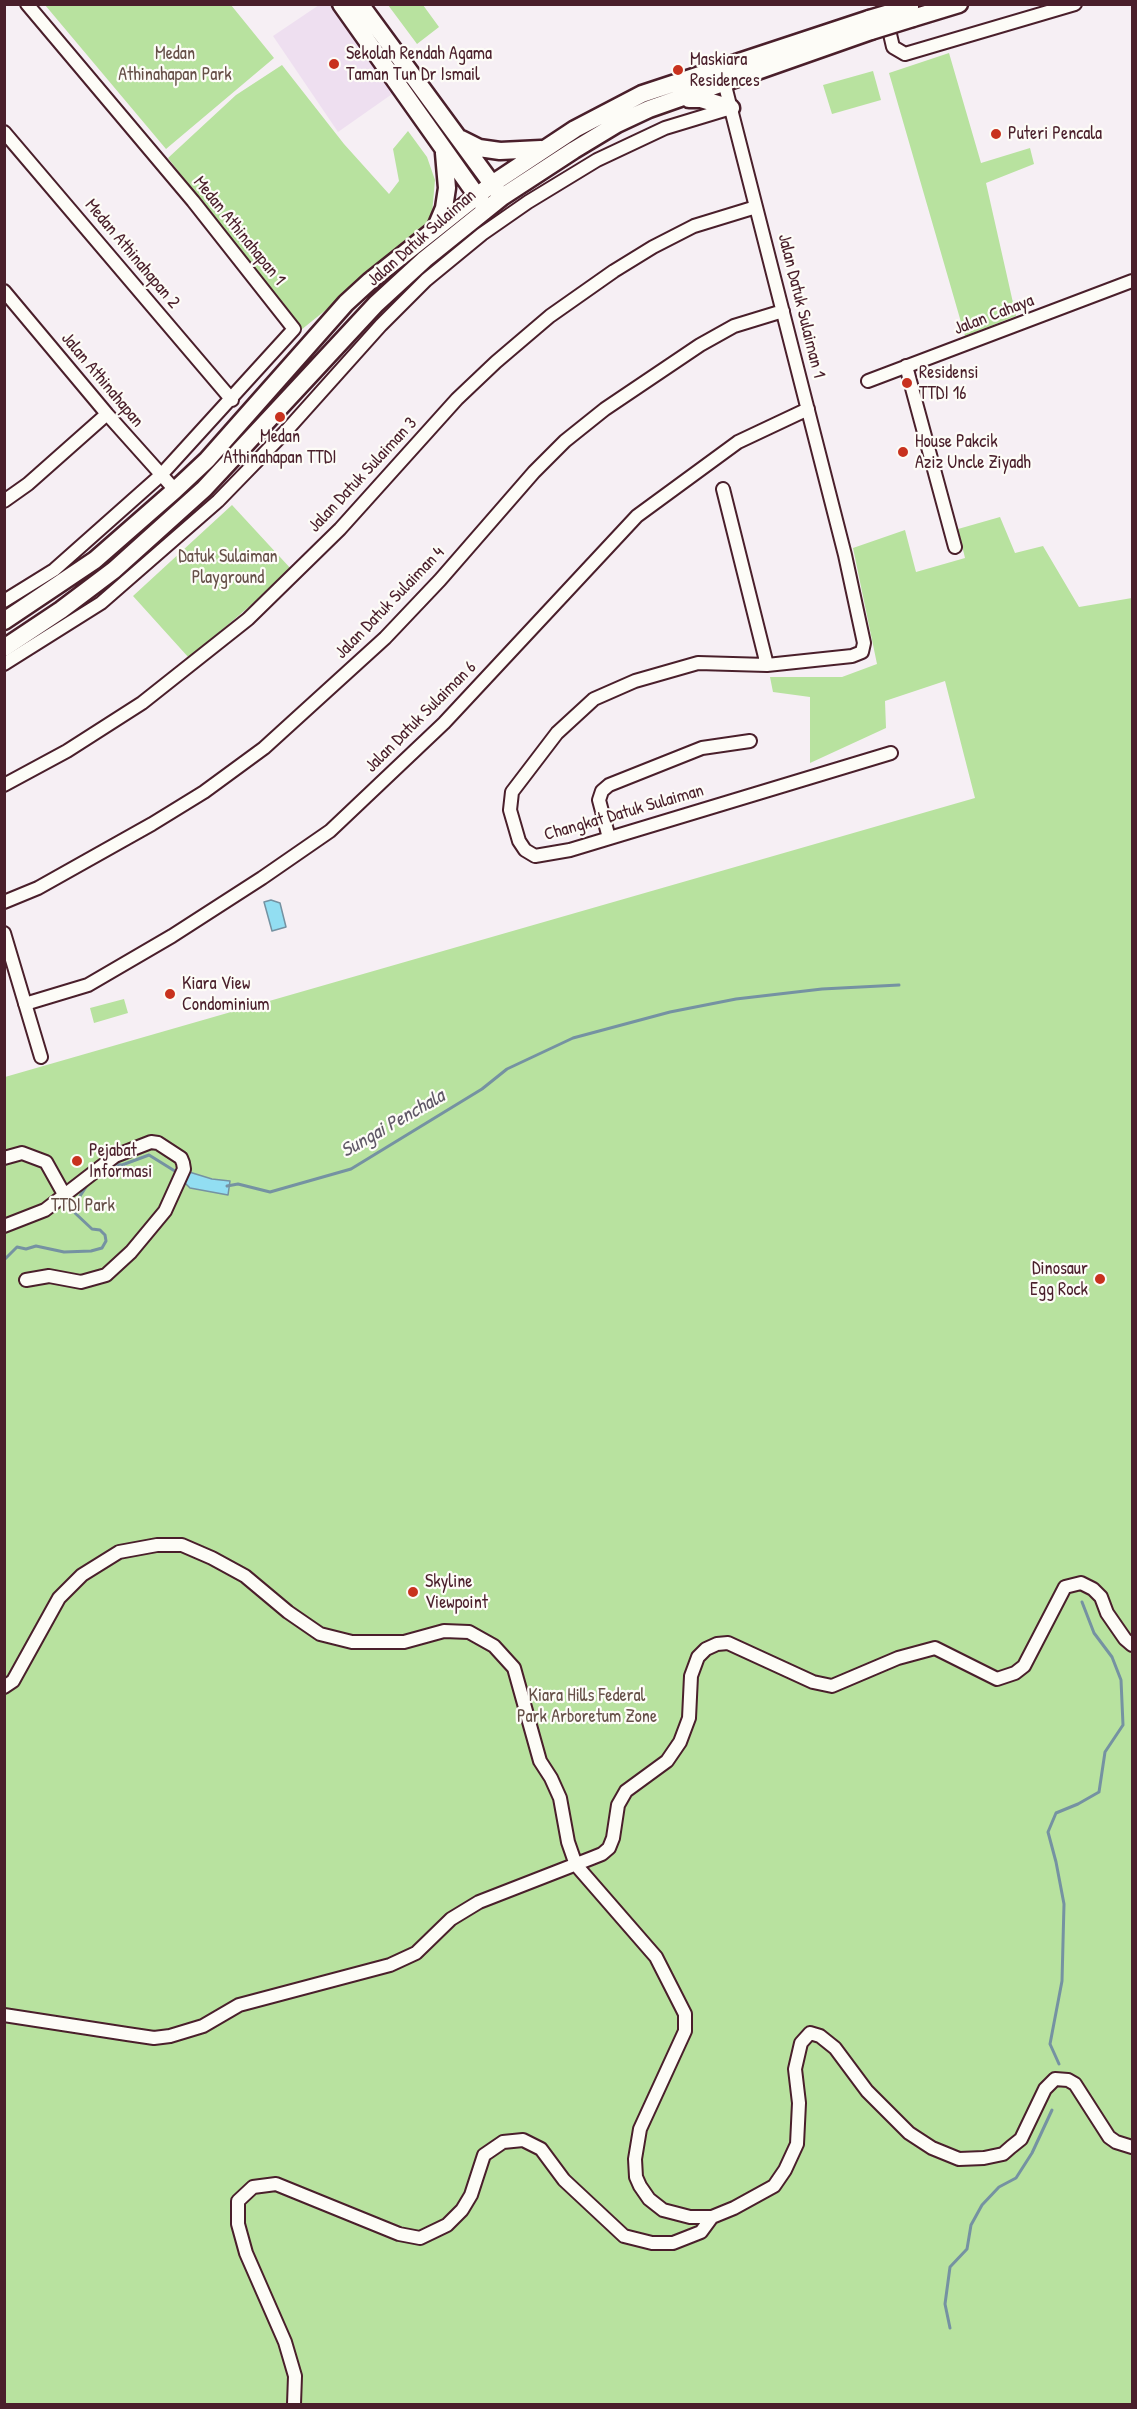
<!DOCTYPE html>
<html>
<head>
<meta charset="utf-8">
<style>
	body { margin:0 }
	#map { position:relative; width:1137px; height:2409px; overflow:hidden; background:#f6eff4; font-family:"Patrick Hand",sans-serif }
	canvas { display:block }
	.frame { position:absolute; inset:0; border:6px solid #4a1f2b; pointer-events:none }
</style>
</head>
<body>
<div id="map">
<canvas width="1137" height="2409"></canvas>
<div class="frame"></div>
</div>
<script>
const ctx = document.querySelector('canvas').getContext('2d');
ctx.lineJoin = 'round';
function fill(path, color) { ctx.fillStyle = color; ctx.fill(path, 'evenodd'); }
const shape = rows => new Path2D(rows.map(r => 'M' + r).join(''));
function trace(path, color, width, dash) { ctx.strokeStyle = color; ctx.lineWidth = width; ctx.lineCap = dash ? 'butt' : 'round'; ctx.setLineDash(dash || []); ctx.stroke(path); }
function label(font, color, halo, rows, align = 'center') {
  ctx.font = font + ' "Patrick Hand",sans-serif'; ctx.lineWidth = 4.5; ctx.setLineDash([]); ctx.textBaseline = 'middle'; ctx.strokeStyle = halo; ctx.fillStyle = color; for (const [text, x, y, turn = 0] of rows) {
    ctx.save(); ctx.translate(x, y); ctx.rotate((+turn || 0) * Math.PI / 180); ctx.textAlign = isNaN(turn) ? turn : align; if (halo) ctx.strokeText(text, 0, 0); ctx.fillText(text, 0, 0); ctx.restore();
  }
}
fill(shape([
	[319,5,336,5,395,92,338,132,273,36]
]), '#eedff0');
fill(shape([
	[45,5,231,5,274,58,166,149],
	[388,5,423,5,439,27,417,44],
	[949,53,981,163,1030,148,1034,164,986,183,1016,316,965,336,889,73],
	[282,65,344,144,389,194,399,181,393,149,408,131,427,157,435,180,431,225,301,330,168,158,236,95],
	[873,71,881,100,832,114,823,85],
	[232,505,292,570,189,658,133,596],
	[1000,517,1015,553,1043,546,1079,607,1132,598,1132,2404,5,2404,5,1077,975,798,945,681,885,701,886,728,810,763,810,697,773,692,770,677,842,677,877,664,853,548,905,530,916,572,965,558,958,529],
	[124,999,128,1013,94,1023,90,1008]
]), '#b8e29f');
const water = shape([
	[271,900,280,903,286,927,272,931,264,902,271,900],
	[186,1171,212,1179,230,1181,228,1195,190,1188,182,1180,186,1171]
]);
fill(water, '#92def2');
trace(water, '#7592a2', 1.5);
trace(shape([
	[111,1164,122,1165,149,1155,178,1173],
	[227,1186,238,1184,270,1192,351,1169,482,1089,507,1069,573,1038,670,1012,736,999,822,989,899,985],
	[4,1260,17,1247,26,1249,36,1246,64,1252,91,1251,102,1248,106,1241,105,1235,100,1230,92,1229,75,1213,76,1202,88,1184],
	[1059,2064,1050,2044,1062,1981,1064,1904,1056,1862,1048,1832,1056,1813,1078,1804,1099,1792,1105,1752,1123,1725,1121,1680,1112,1657,1094,1633,1082,1602],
	[950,2328,945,2304,950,2267,967,2249,971,2225,982,2205,999,2187,1016,2178,1032,2153,1052,2110]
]), '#7592a2', 3);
const street = shape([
	[883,4,893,47,905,54,1075,4],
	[722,74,845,555,864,643,862,652,852,656,767,665,698,663,635,681,594,699,557,733,512,792,510,810,519,841,525,850,535,856,570,850,891,753],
	[4,132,232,400],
	[4,291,107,414,175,490],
	[906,366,955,547],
	[868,381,1132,281],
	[723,489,767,665],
	[4,501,28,484,107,414],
	[4,601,54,570,161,475,294,329,193,201,27,4],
	[4,664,101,603,218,501,287,430,381,325,426,280,482,234,528,202,597,160,665,128,731,108],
	[4,785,67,751,142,703,248,619,340,529,457,399,496,362,550,316,614,271,653,247,694,226,756,207],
	[609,838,599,800,602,791,609,785,702,748,750,741],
	[4,902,38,888,152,824,204,792,264,748,385,638,440,580,534,472,565,441,605,409,700,345,734,326,783,311],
	[4,933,41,1057],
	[25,1004,88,985,172,936,262,878,330,831,444,723,637,516,738,442,808,409],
	[4,1158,22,1153,46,1162,65,1196],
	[4,1226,45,1210,115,1156,151,1142,158,1143,181,1158,183,1163,184,1169,165,1211,131,1252,106,1275,81,1282,49,1276,26,1280],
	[4,1687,13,1681,59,1598,82,1575,119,1552,157,1545,182,1545,212,1558,245,1576,288,1612,320,1634,352,1642,404,1642,444,1631,469,1632,494,1646,514,1668,540,1761,551,1778,560,1798,568,1842,576,1865,656,1957,685,2014,685,2031,640,2129,635,2159,636,2177,640,2186,649,2199,663,2210,690,2217,712,2217,734,2208,774,2186,785,2170,797,2144,799,2103,795,2069,801,2043,810,2033,820,2036,835,2048,867,2091,909,2133,932,2148,959,2159,984,2158,1003,2154,1011,2147,1021,2139,1045,2089,1055,2079,1068,2080,1075,2084,1109,2137,1116,2142,1132,2147],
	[4,2015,127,2034,154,2038,170,2036,203,2026,239,2005,390,1965,416,1953,451,1919,479,1902,592,1858,602,1854,609,1848,613,1838,618,1805,626,1791,667,1761,680,1742,689,1718,691,1676,698,1657,706,1649,717,1644,728,1643,813,1682,832,1686,898,1658,935,1648,997,1679,1015,1673,1024,1666,1065,1587,1081,1583,1093,1589,1101,1597,1107,1613,1125,1639,1132,1645],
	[294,2404,295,2376,285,2342,246,2253,238,2224,238,2201,253,2187,276,2184,399,2234,420,2238,447,2225,462,2210,471,2195,484,2155,503,2142,523,2140,541,2149,564,2180,624,2236,652,2243,673,2243,701,2232,712,2217]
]);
const secondary = shape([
	[341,4,482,203],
	[360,4,498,192],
	[913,18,959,4],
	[689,99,701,99,731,108],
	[461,139,479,148,500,151,541,149],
	[436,227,444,208,447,188,444,153],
	[4,621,95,560,175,490,207,460,346,303,370,281,492,184,575,129,642,94,869,19],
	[4,648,61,610,114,570,204,489,376,304,425,259,502,197,574,150,617,124,649,109,871,31]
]);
trace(street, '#4a1f2b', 16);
trace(secondary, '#4a1f2b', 21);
trace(street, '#fdfcf7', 12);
trace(secondary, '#fdfcf7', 16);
const secondaryBridge = shape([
	[869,19,910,7],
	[871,31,913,18]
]);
trace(secondaryBridge, '#4a1f2b', 21, []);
trace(secondaryBridge, '#fdfcf7', 16);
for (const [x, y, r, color] of [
	[334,64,6,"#c8321e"],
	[678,70,6,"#c8321e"],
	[996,134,6,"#c8321e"],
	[907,383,6,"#c8321e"],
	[280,417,6,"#c8321e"],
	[903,452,6,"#c8321e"],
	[170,994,6,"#c8321e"],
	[77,1161,6,"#c8321e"],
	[1100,1279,6,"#c8321e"],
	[413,1592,6,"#c8321e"]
]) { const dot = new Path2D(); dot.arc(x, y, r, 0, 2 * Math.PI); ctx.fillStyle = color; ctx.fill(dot); trace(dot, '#fdfcf7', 2); }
label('18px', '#665048', '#fdfcf7', [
	["Medan",175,54],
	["Athinahapan Park",175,75],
	["Datuk Sulaiman",228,557],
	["Playground",228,578],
	["TTDI Park",83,1206],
	["Kiara Hills Federal",587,1696],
	["Park Arboretum Zone",587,1717]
]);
label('18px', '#4a1f2b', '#fdfcf7', [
	["Sekolah Rendah Agama",346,54],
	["Taman Tun Dr Ismail",346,75],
	["Maskiara",690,60],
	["Residences",690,81],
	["Puteri Pencala",1008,134],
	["Residensi",919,373],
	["TTDI 16",919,394],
	["Medan",280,437,"center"],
	["Athinahapan TTDI",280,458,"center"],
	["House Pakcik",915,442],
	["Aziz Uncle Ziyadh",915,463],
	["Kiara View",182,984],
	["Condominium",182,1005],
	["Pejabat",89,1151],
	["Informasi",89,1172],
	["Dinosaur",1088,1269,"right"],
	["Egg Rock",1088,1290,"right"],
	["Skyline",425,1582],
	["Viewpoint",425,1603]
], 'left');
label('18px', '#4a1f2b', '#fdfcf7', [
	["Medan Athinahapan 1",239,231,51],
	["Jalan Datuk Sulaiman",422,238,-41],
	["Medan Athinahapan 2",132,254,50],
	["Jalan Datuk Sulaiman 1",801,306,76],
	["Jalan Cahaya",994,315,-21],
	["Jalan Athinahapan",102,380,50],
	["Jalan Datuk Sulaiman 3",363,475,-47],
	["Jalan Datuk Sulaiman 4",390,603,-46],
	["Jalan Datuk Sulaiman 6",421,717,-45],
	["Changkat Datuk Sulaiman",624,813,-16]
]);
label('italic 20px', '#605867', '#fdfcf7', [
	["Sungai Penchala",393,1124,-30]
]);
</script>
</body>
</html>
